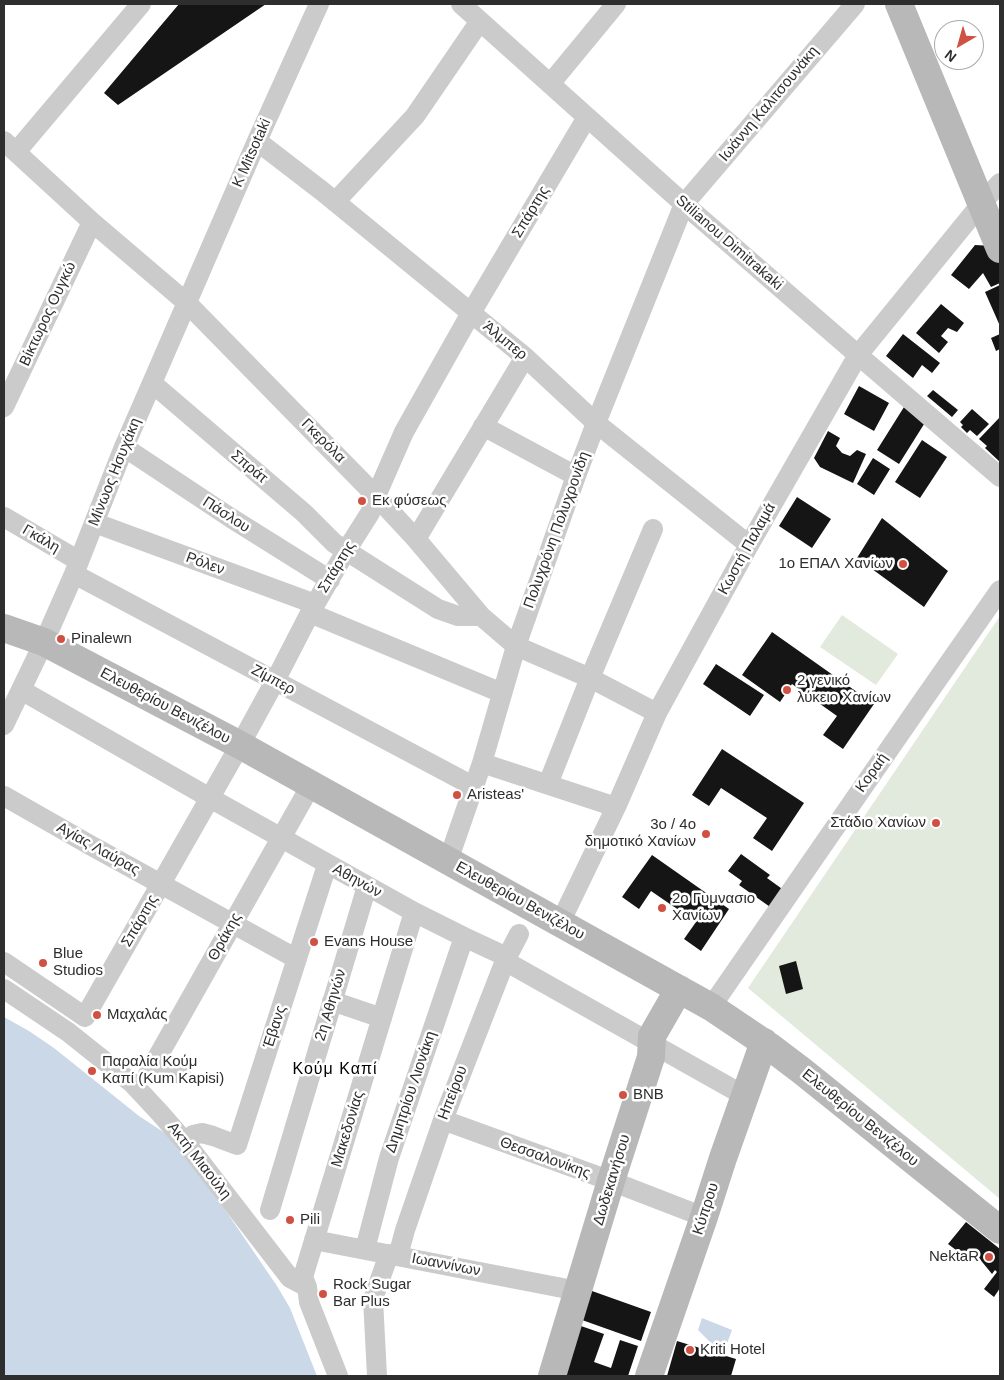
<!DOCTYPE html>
<html>
<head>
<meta charset="utf-8">
<style>
	body { margin:0 }
	#map { position:relative; width:1004px; height:1380px; overflow:hidden; background:#fff; font-family:Arial,sans-serif }
	canvas { display:block }
	.frame { position:absolute; inset:0; border:5px solid #2e2e2e; pointer-events:none }
	.north { position:absolute; left:934px; top:20px; width:50px; height:50px; box-sizing:border-box; background:#fff; border:1px solid #ababab; border-radius:50%; rotate:218deg; font-size:14px; font-weight:700; line-height:20px; text-align:center; color:#2e2e2e }
	.north::after { content:''; display:block; margin:auto; width:18px; height:22px; background:#d05144; clip-path:polygon(50% 0,100% 100%,50% 72%,0 100%) }
</style>
</head>
<body>
<div id="map">
<canvas width="1004" height="1380"></canvas>
<div class="frame"></div>
<div class="north">N</div>
</div>
<script>
const ctx = document.querySelector('canvas').getContext('2d');
ctx.lineJoin = 'round';
function fill(path, color) { ctx.fillStyle = color; ctx.fill(path, 'evenodd'); }
const shape = rows => new Path2D(rows.map(r => 'M' + r).join(''));
function trace(path, color, width, dash) { ctx.strokeStyle = color; ctx.lineWidth = width; ctx.lineCap = dash ? 'butt' : 'round'; ctx.setLineDash(dash || []); ctx.stroke(path); }
function label(font, color, halo, rows, align = 'center') {
  ctx.font = font + ' Arial,sans-serif'; ctx.lineWidth = 5; ctx.setLineDash([]); ctx.textBaseline = 'middle'; ctx.strokeStyle = halo; ctx.fillStyle = color; for (const [text, x, y, turn = 0] of rows) {
    ctx.save(); ctx.translate(x, y); ctx.rotate((+turn || 0) * Math.PI / 180); ctx.textAlign = isNaN(turn) ? turn : align; if (halo) ctx.strokeText(text, 0, 0); ctx.fillText(text, 0, 0); ctx.restore();
  }
}
fill(shape([
	[842,615,898,654,876,685,820,647],
	[1000,616,1000,1199,748,988]
]), '#e2e9dd');
fill(shape([
	[4,1017,29,1031,54,1048,139,1116,171,1137,228,1214,277,1286,290,1308,317,1376,4,1376],
	[702,1318,732,1330,725,1349,714,1346,698,1330]
]), '#cbd8e7');
fill(shape([
	[179,4,266,4,118,105,104,93],
	[975,245,993,246,1000,260,1000,283,991,287,983,273,969,289,951,275],
	[1000,285,1000,326,985,292],
	[941,304,964,323,957,332,948,328,941,336,948,342,939,353,916,333],
	[903,334,940,363,932,373,922,365,913,378,886,356],
	[1000,334,1000,349,996,351,991,338],
	[859,386,889,403,874,431,844,414],
	[933,390,958,410,952,417,927,396],
	[904,407,926,421,899,464,877,450],
	[972,409,989,424,977,436,970,430,967,433,961,427,963,425,960,422],
	[1000,417,1000,462,985,448,987,446,979,439],
	[828,431,840,438,836,446,842,453,850,456,857,450,866,454,853,483,820,467,814,458],
	[922,440,947,457,920,498,895,482],
	[873,458,890,469,874,495,857,484],
	[797,497,831,519,812,548,779,526],
	[882,518,948,571,924,607,857,558],
	[772,632,874,704,843,749,823,735,837,716,792,684,780,702,742,675],
	[716,664,764,695,750,716,703,684],
	[722,749,804,803,772,851,753,838,767,818,721,788,709,806,692,795],
	[741,854,770,875,767,878,785,891,773,909,739,885,742,881,728,871],
	[652,855,729,909,701,951,684,939,696,922,651,891,639,909,622,897],
	[796,961,803,989,786,994,779,966],
	[966,1222,1000,1249,1000,1288,994,1297,984,1289,997,1272,995,1270,992,1274,974,1252,968,1259,948,1244],
	[592,1291,651,1312,641,1341,582,1320],
	[581,1326,604,1334,594,1362,611,1368,620,1340,638,1346,628,1376,565,1376],
	[677,1341,736,1359,731,1376,667,1376]
]), '#151515');
trace(shape([
	[461,4,684,204,858,355,1000,477],
	[550,84,616,4],
	[4,141,92,222,187,303,376,496,416,539,481,616,516,646,590,678,657,713],
	[257,141,322,191,525,357,596,423,749,545],
	[16,152,141,4],
	[335,202,415,116,480,21],
	[152,383,304,513,334,543,438,609,458,616,481,616],
	[4,407,92,222],
	[483,426,576,476],
	[124,447,231,518,330,580],
	[4,517,79,561],
	[95,523,315,604],
	[416,539,525,357],
	[74,574,473,786],
	[310,613,502,693],
	[21,690,210,798,414,912,464,937,507,957],
	[4,725,44,642,74,574,124,447,152,383,257,141,319,4],
	[482,763,616,807],
	[548,784,590,678,653,529],
	[4,796,90,845,297,959],
	[448,861,482,763,516,646,576,476,596,423,684,204,855,4],
	[560,923,616,807,657,713,749,545,858,355,981,204,1000,183],
	[505,961,745,1096],
	[4,962,85,1017,240,745,275,681,310,613,346,551,370,513,376,496,404,432,471,313,587,117],
	[4,989,68,1032,132,1083,160,1113,186,1143,290,1278,307,1287],
	[332,1001,382,1018],
	[711,1007,919,706,1000,590],
	[154,1065,181,1074],
	[148,1074,311,785],
	[443,1120,611,1181,704,1217],
	[193,1135,202,1133,213,1136,237,1145,327,865],
	[270,1210,367,886],
	[314,1240,578,1291],
	[365,1249,389,1158,464,937],
	[398,1256,405,1230,443,1120,505,961,519,934],
	[338,1376,309,1302,307,1287,303,1277,414,912],
	[377,1376,373,1299,389,1254]
]), '#cbcbcb', 20);
trace(shape([
	[899,4,1000,249],
	[4,628,44,642,240,745,711,1007,769,1046,802,1071,1000,1230],
	[552,1376,611,1181,651,1057,652,1036,679,989],
	[649,1376,704,1217,723,1158,764,1042]
]), '#b8b8b8', 28);
for (const [x, y, r, color] of [
	[362,501,5,"#d05144"],
	[903,564,5,"#d05144"],
	[61,639,5,"#d05144"],
	[787,690,5,"#d05144"],
	[457,795,5,"#d05144"],
	[936,823,5,"#d05144"],
	[706,834,5,"#d05144"],
	[662,908,5,"#d05144"],
	[314,942,5,"#d05144"],
	[43,963,5,"#d05144"],
	[97,1015,5,"#d05144"],
	[92,1071,5,"#d05144"],
	[623,1095,5,"#d05144"],
	[290,1220,5,"#d05144"],
	[989,1257,5,"#d05144"],
	[323,1294,5,"#d05144"],
	[690,1350,5,"#d05144"]
]) { const dot = new Path2D(); dot.arc(x, y, r, 0, 2 * Math.PI); ctx.fillStyle = color; ctx.fill(dot); trace(dot, '#fff', 2); }
label('15px', '#2e2e2e', '#fff', [
	["Ιωάννη Καλιτσουνάκη",769,104,-50],
	["K Mitsotaki",252,153,-66],
	["Σπάρτης",531,212,-59],
	["Stilianou Dimitrakaki",729,243,41],
	["Βίκτωρος Ουγκώ",48,314,-65],
	["Άλμπερ",505,341,39],
	["Γκερόλα",323,441,45],
	["Σπράτ",249,467,40],
	["Μίνωος Ησυχάκη",115,472,-68],
	["Πάσλου",226,515,33],
	["Πολυχρόνη Πολυχρονίδη",557,530,-70],
	["Γκάλη",41,539,30],
	["Κωστή Παλαμά",747,549,-61],
	["Ρόλεν",205,564,20],
	["Σπάρτης",337,567,-59],
	["Ζίμπερ",273,680,28],
	["Ελευθερίου Βενιζέλου",165,706,28],
	["Κοραή",872,773,-55],
	["Αγίας Λαύρας",98,849,29],
	["Αθηνών",357,881,29],
	["Ελευθερίου Βενιζέλου",520,901,29],
	["Σπάρτης",140,921,-60],
	["Θράκης",225,937,-61],
	["2η Αθηνών",331,1005,-73],
	["Έβανς",275,1027,-72],
	["Δημητρίου Λιονάκη",411,1092,-71],
	["Ηπείρου",453,1093,-69],
	["Ελευθερίου Βενιζέλου",860,1118,39],
	["Μακεδονίας",348,1129,-73],
	["Θεσσαλονίκης",545,1158,20],
	["Ακτή Μιαούλη",199,1161,52],
	["Δωδεκανήσου",612,1180,-73],
	["Κύπρου",706,1209,-72],
	["Ιωαννίνων",446,1265,11]
]);
label('15px', '#2e2e2e', '#fff', [
	["Εκ φύσεως",372,501],
	["1ο ΕΠΑΛ Χανίων",893,564,"right"],
	["Pinalewn",71,639],
	["2 γενικό",797,681],
	["λύκειο Χανίων",797,698],
	["Aristeas'",467,795],
	["Στάδιο Χανίων",926,823,"right"],
	["3ο / 4ο",696,825,"right"],
	["δημοτικό Χανίων",696,842,"right"],
	["2ο Γυμνασιο",672,899],
	["Χανίων",672,916],
	["Evans House",324,942],
	["Blue",53,954],
	["Studios",53,971],
	["Μαχαλάς",107,1015],
	["Παραλία Κούμ",102,1062],
	["Καπί (Kum Kapisi)",102,1079],
	["BNB",633,1095],
	["Pili",300,1220],
	["NektaR",979,1257,"right"],
	["Rock Sugar",333,1285],
	["Bar Plus",333,1302],
	["Kriti Hotel",700,1350]
], 'left');
ctx.letterSpacing = '1px';
label('16px', '#000', '#fff', [
	["Κούμ Καπί",335,1070]
]);
ctx.letterSpacing = '0px';
</script>
</body>
</html>
